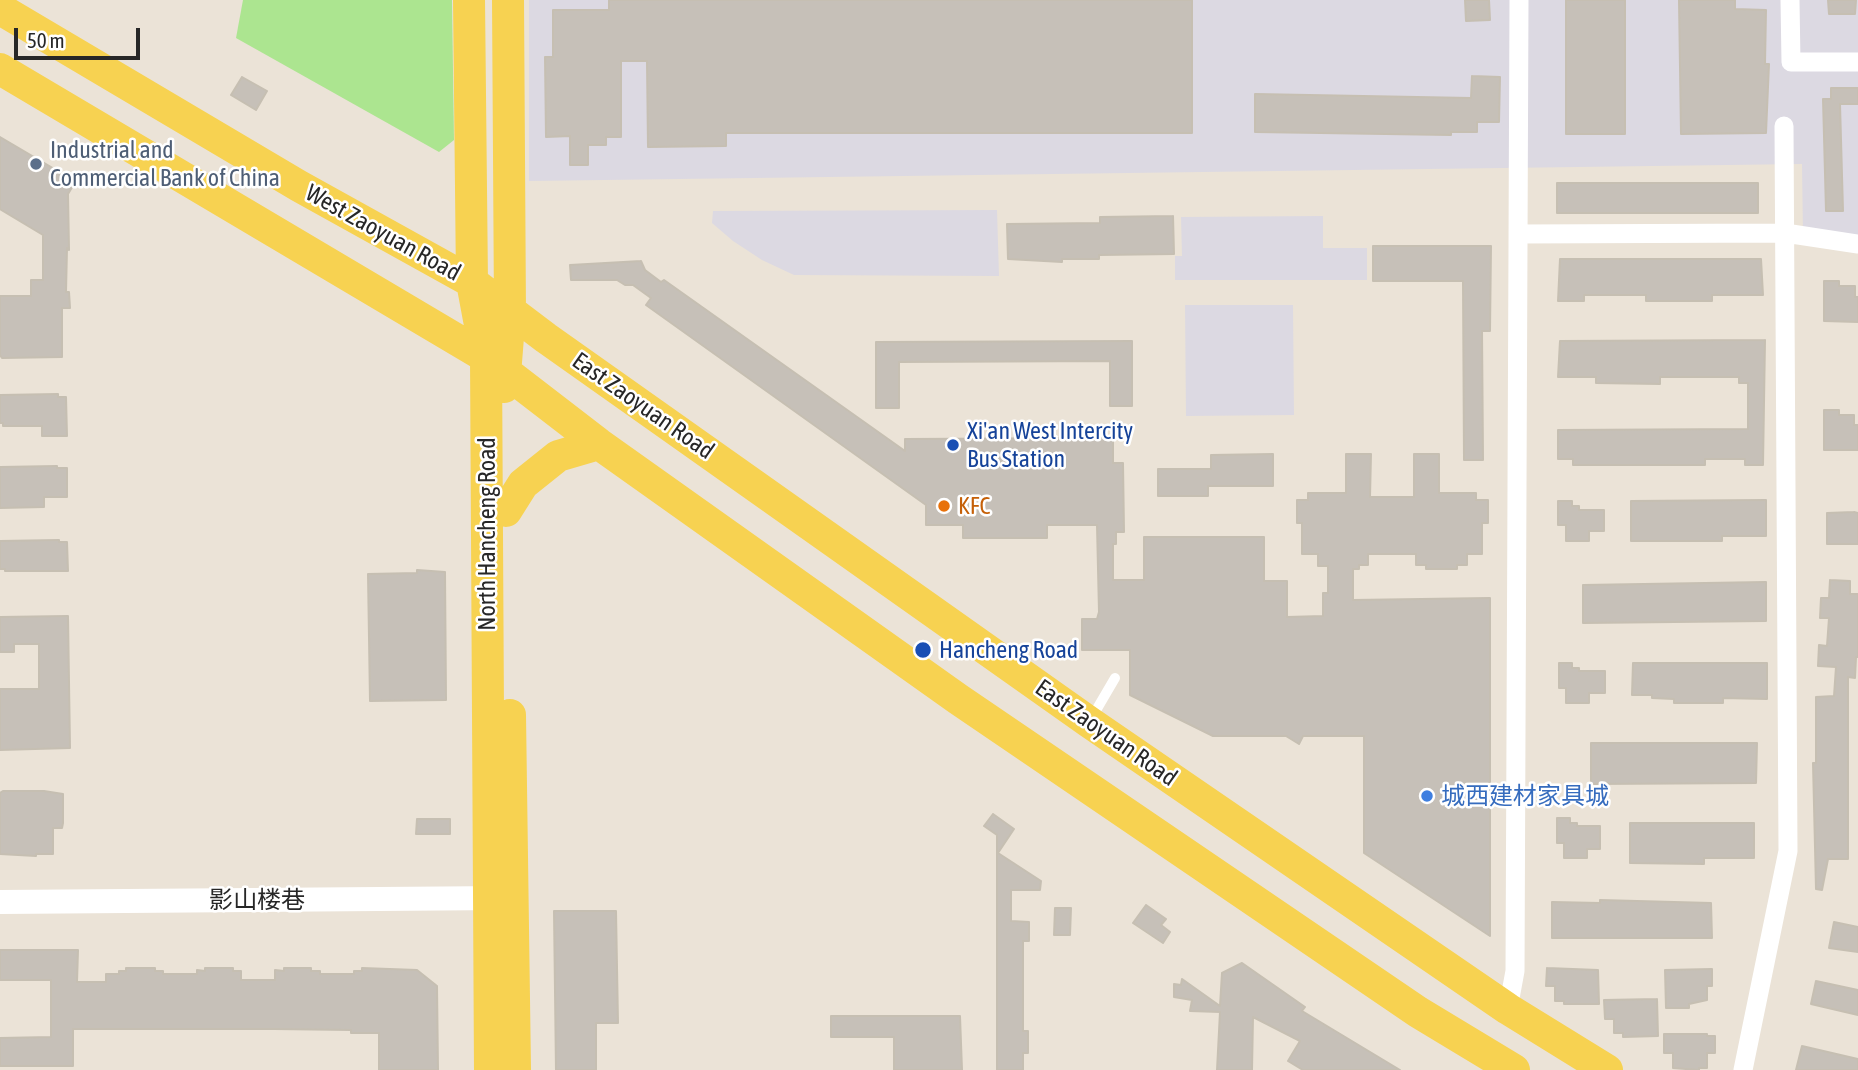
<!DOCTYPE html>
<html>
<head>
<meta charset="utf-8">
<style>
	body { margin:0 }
	#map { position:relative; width:1858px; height:1070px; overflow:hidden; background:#ebe3d7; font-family:"Asap Condensed",sans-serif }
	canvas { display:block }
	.scale { position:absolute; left:14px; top:28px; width:126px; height:32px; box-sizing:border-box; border:4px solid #272727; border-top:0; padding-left:9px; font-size:21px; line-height:24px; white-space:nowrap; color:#272727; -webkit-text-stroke:5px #fff; paint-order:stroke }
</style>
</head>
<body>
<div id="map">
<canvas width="1858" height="1070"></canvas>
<div class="scale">50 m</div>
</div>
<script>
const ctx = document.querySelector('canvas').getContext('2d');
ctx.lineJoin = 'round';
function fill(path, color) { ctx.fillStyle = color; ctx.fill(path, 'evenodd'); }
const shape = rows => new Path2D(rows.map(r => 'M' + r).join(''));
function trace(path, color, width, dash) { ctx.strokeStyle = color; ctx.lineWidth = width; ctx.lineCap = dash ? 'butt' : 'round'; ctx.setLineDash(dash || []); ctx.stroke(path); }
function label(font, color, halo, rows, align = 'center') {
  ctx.font = font + ' "Asap Condensed","Noto Sans SC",sans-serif'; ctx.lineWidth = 5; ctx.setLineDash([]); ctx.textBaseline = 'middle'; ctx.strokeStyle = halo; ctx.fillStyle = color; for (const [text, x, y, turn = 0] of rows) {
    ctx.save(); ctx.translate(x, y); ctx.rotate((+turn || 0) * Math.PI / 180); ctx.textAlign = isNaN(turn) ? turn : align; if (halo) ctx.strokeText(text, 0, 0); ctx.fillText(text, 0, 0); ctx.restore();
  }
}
fill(shape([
	[529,0,1858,0,1858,238,1803,234,1802,164,529,181],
	[997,210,999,276,794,275,762,260,733,241,712,223,713,211],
	[1323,216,1323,248,1367,248,1367,280,1175,280,1175,256,1182,256,1181,217],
	[1185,305,1293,305,1294,415,1186,416]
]), '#dcd9e2');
fill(shape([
	[243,0,452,0,454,140,439,152,236,38]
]), '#ace590');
const building = shape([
	[609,0,1192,0,1192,133,726,133,726,146,648,147,647,61,621,61,621,137,606,137,606,145,588,145,588,165,570,165,570,136,546,137,545,57,553,57,553,10,609,10,609,0],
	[1465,0,1489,0,1490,20,1466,21,1465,0],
	[1566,0,1625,0,1625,134,1566,134,1566,0],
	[1679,0,1735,0,1735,9,1766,10,1765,64,1769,64,1766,133,1681,134,1679,0],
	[1828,0,1856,0,1855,14,1829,14,1828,0],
	[1472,76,1500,77,1499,122,1477,122,1477,132,1451,132,1451,135,1255,132,1255,94,1471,98,1472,76],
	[242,77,267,91,256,110,231,95,242,77],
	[1831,88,1858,88,1858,104,1840,104,1843,211,1826,211,1823,99,1831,99,1831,88],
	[0,137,68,177,66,179,74,184,68,194,69,250,67,248,66,292,69,292,70,308,62,308,62,357,2,358,0,355,0,296,31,296,31,280,43,280,43,235,0,209,0,137],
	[1557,183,1758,183,1758,213,1557,213,1557,183],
	[1173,216,1174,254,1099,255,1099,259,1062,259,1062,262,1008,259,1007,224,1100,223,1100,217,1173,216],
	[1373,246,1491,246,1490,331,1482,331,1483,460,1464,460,1463,281,1373,281,1373,246],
	[1560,259,1761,259,1763,295,1712,295,1712,301,1646,301,1646,295,1584,295,1584,301,1558,301,1560,259],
	[641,261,645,270,661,282,664,280,905,451,905,439,1113,438,1113,463,1123,463,1124,532,1116,532,1116,544,1113,544,1113,580,1144,580,1144,537,1264,537,1264,581,1287,581,1287,617,1323,616,1323,593,1328,593,1328,566,1318,566,1318,554,1302,554,1302,523,1297,523,1297,500,1308,500,1308,493,1346,493,1346,454,1371,454,1370,497,1414,497,1414,454,1439,454,1439,493,1476,493,1476,500,1488,500,1488,523,1482,523,1482,554,1467,554,1467,565,1457,565,1457,569,1426,569,1426,565,1416,565,1416,554,1368,554,1368,565,1359,565,1359,569,1353,569,1353,600,1490,598,1490,936,1364,853,1364,736,1303,736,1299,744,1286,736,1213,736,1130,695,1130,650,1082,650,1082,619,1097,619,1099,612,1097,525,1047,525,1047,538,963,538,963,525,926,525,926,505,646,305,651,298,633,285,625,285,617,280,571,280,570,265,641,261],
	[1824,281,1839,281,1839,286,1855,286,1855,297,1858,297,1858,322,1824,321,1824,281],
	[1765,340,1763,465,1745,465,1745,459,1705,459,1705,465,1573,465,1573,459,1558,459,1558,430,1748,429,1748,383,1739,383,1739,377,1660,377,1660,384,1596,383,1596,377,1558,377,1560,341,1765,340],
	[1132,341,1132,406,1110,406,1110,361,899,362,899,408,876,408,876,342,1132,341],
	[58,394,58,397,66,397,67,436,42,436,42,426,3,426,3,423,0,423,0,395,58,394],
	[1824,410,1839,410,1839,415,1854,415,1854,425,1858,425,1858,450,1824,450,1824,410],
	[1273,454,1273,486,1208,486,1208,496,1158,496,1158,469,1211,469,1211,455,1273,454],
	[57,466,57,468,67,468,67,497,44,497,44,507,0,508,0,467,57,466],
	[1766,500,1766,536,1722,536,1722,541,1631,541,1631,501,1766,500],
	[1558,501,1572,501,1572,506,1579,506,1579,510,1604,510,1604,531,1589,531,1589,541,1566,541,1566,525,1558,525,1558,501],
	[1854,512,1858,513,1858,544,1827,544,1827,513,1854,512],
	[59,540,59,542,67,542,68,571,5,571,5,569,0,569,0,541,59,540],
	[417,570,445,572,446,700,370,701,368,574,417,573,417,570],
	[1830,580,1850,581,1850,594,1858,594,1858,657,1856,657,1855,678,1848,677,1848,859,1828,859,1822,890,1816,889,1813,763,1816,763,1816,697,1834,696,1836,667,1818,666,1819,645,1827,646,1829,618,1820,618,1821,598,1829,598,1830,580],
	[1766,582,1766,621,1583,623,1583,585,1766,582],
	[68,616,70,748,0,750,0,689,39,689,39,644,14,644,14,652,0,652,0,617,68,616],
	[1559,663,1572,663,1572,668,1579,668,1579,671,1605,671,1605,693,1589,693,1589,703,1566,703,1566,688,1559,688,1559,663],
	[1633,663,1767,663,1767,699,1723,698,1723,703,1674,703,1674,699,1652,698,1652,695,1632,695,1633,663],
	[1591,743,1757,743,1756,783,1591,784,1591,743],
	[3,791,44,791,63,794,63,823,62,828,53,828,53,854,36,854,36,856,0,854,0,793,3,791],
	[993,814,1014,829,998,853,1041,881,1040,890,1011,890,1011,921,1029,922,1029,941,1023,941,1023,1031,1028,1031,1028,1053,1023,1053,1023,1070,997,1070,997,835,984,826,993,814],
	[1557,818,1570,818,1570,823,1577,823,1577,826,1600,826,1600,849,1587,849,1587,858,1564,858,1564,843,1557,843,1557,818],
	[417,819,450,819,450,834,416,834,417,819],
	[1630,823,1754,823,1754,858,1704,858,1704,864,1630,863,1630,823],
	[1600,900,1711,903,1712,938,1552,938,1552,902,1600,903,1600,900],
	[1146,905,1166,919,1161,925,1170,932,1163,943,1133,923,1146,905],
	[1055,908,1071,908,1070,935,1054,935,1055,908],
	[554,911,616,911,618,1023,596,1023,596,1070,556,1070,554,911],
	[1834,922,1858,927,1858,952,1829,948,1834,922],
	[0,950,78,950,77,982,106,982,106,974,119,974,119,971,126,971,126,968,155,968,155,971,163,971,163,974,197,974,197,970,205,971,205,968,233,968,233,971,241,971,241,980,275,980,275,970,284,971,284,968,311,968,311,971,320,971,320,974,354,974,354,971,362,971,362,968,417,970,437,986,438,1070,379,1070,379,1033,351,1033,351,1030,274,1029,73,1029,73,1066,0,1066,0,1038,51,1037,51,980,0,980,0,950],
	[1242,963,1305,1007,1302,1011,1400,1070,1303,1070,1288,1061,1300,1041,1253,1017,1252,1070,1217,1070,1220,1012,1190,1011,1192,1000,1174,997,1174,984,1181,985,1182,979,1220,1006,1222,973,1242,963],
	[1547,968,1598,970,1599,1004,1564,1004,1564,1001,1555,1001,1555,986,1546,986,1547,968],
	[1712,969,1712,986,1707,986,1707,1000,1689,1004,1689,1008,1666,1008,1665,970,1712,969],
	[1816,981,1858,990,1858,1015,1811,1004,1816,981],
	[1657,999,1658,1036,1623,1037,1623,1033,1614,1033,1614,1019,1605,1019,1604,1000,1657,999],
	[831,1016,960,1016,962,1070,894,1070,894,1037,831,1037,831,1016],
	[1664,1034,1707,1034,1707,1036,1715,1036,1715,1053,1707,1053,1707,1068,1699,1068,1699,1070,1673,1068,1673,1053,1664,1053,1664,1034],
	[1802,1046,1858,1059,1858,1070,1796,1070,1802,1046]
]);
fill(building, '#c6c0b8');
trace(building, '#c6bfb2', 2);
trace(shape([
	[1091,719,1115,678]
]), '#fff', 10);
trace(shape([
	[1790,0,1791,62,1858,62],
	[1519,234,1785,233,1858,244],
	[1508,1009,1515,971,1519,0],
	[1743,1070,1788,851,1784,126]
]), '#fff', 19);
trace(shape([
	[0,902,505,898]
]), '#fff', 24);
trace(shape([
	[469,0,472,282,486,357,490,1070],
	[0,9,299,186,472,282,546,338,1089,722,1508,1009,1607,1070],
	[0,69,486,357,599,444,958,699,1418,1012,1514,1070],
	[504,387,510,312,508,0],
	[506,511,523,484,558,456,599,444],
	[510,715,515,1070]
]), '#f7d251', 32);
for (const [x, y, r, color] of [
	[36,164,7,"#5c6f8a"],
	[953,445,7,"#1a4fb4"],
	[944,506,7,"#e8710a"],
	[923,650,9,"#1a4fb4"],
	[1427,796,7,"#3f7fe0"]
]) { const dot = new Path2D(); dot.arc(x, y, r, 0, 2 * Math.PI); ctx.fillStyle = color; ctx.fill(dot); trace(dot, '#fff', 2.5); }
label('24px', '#4e5e75', '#fff', [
	["Industrial and",50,150],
	["Commercial Bank of China",50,178]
], 'left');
label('24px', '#272727', '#fff', [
	["West Zaoyuan Road",383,233,29],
	["East Zaoyuan Road",643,406,35],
	["North Hancheng Road",487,534,-90],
	["East Zaoyuan Road",1106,733,35],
	["影山楼巷",257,900]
]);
label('24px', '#164399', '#fff', [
	["Xi'an West Intercity",967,431],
	["Bus Station",967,459],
	["Hancheng Road",939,650]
], 'left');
label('24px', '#c56008', '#fff', [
	["KFC",958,506]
], 'left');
label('24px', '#366cbe', '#fff', [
	["城西建材家具城",1441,796]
], 'left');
</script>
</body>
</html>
